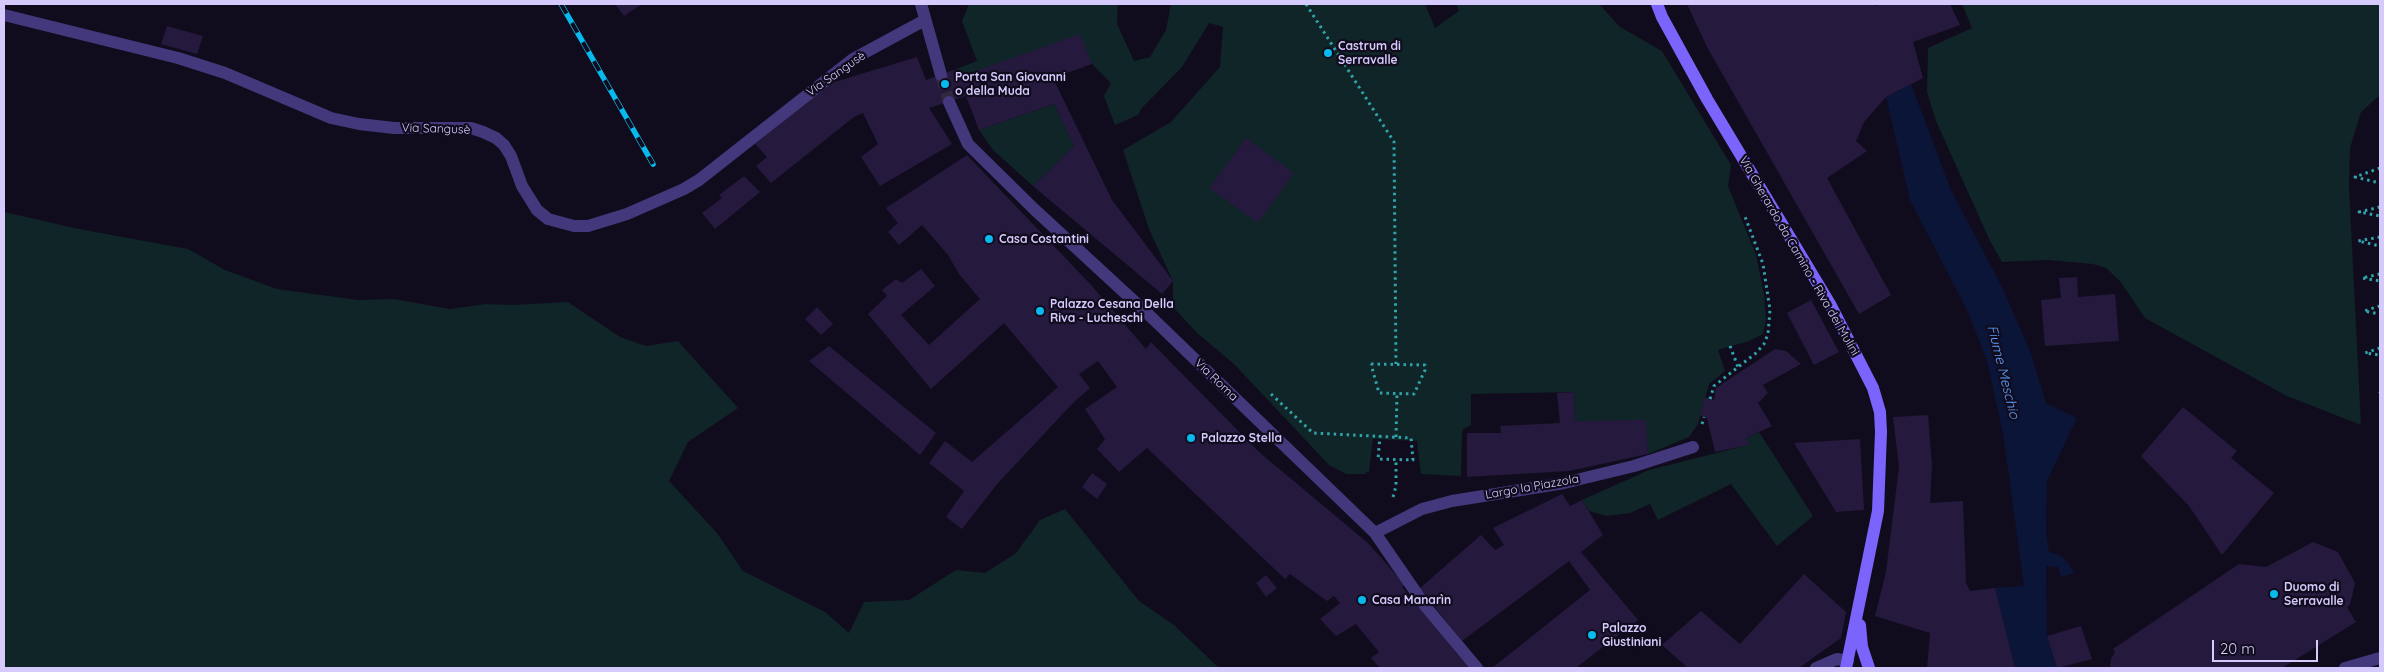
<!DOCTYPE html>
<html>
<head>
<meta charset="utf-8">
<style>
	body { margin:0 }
	#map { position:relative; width:2384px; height:672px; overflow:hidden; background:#110c1d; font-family:Quicksand,sans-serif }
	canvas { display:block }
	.frame { position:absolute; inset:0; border:5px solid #d6cafd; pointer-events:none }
	.scale { position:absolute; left:2212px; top:640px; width:106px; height:22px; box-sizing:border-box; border:2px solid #d6cafd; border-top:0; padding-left:6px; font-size:15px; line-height:18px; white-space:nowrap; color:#d6cafd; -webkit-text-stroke:4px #110c1d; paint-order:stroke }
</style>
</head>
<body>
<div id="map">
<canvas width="2384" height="672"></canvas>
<div class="frame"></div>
<div class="scale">20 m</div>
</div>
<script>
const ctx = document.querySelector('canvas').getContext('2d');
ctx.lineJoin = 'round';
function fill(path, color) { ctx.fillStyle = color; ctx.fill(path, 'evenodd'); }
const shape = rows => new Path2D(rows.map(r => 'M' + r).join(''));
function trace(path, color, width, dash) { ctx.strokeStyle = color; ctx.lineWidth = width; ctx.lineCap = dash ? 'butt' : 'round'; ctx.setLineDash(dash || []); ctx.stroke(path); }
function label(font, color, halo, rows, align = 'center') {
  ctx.font = font + ' Quicksand,sans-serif'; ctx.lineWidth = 4.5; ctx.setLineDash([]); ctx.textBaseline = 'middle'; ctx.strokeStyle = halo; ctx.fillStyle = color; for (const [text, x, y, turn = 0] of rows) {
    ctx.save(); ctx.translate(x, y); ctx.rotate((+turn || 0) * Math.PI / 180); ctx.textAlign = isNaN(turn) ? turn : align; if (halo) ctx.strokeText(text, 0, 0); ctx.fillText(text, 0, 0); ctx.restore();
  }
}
fill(shape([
	[969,4,1118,4,1117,24,1134,61,1150,57,1166,30,1171,4,1425,4,1435,28,1459,11,1456,4,1599,4,1620,27,1662,51,1731,165,1728,186,1756,255,1764,294,1766,319,1763,334,1749,341,1718,350,1725,371,1709,384,1698,424,1689,437,1648,454,1645,421,1575,421,1574,392,1471,394,1471,425,1463,429,1462,433,1461,476,1421,474,1417,441,1373,439,1369,472,1366,472,1366,474,1346,474,1329,465,1234,364,1197,333,1173,307,1173,281,1149,229,1123,150,1171,122,1220,67,1223,27,1209,23,1182,67,1141,109,1138,115,1115,125,1104,96,1111,83,1092,64,968,74,959,77,956,69,977,61,962,21],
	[1962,4,2380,4,2380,95,2361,112,2350,148,2349,186,2361,425,2287,396,2145,318,2120,281,2106,268,2093,264,2048,260,2002,262,1990,241,1936,121,1927,92,1928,48,1972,28],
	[1054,104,1074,146,1033,186,993,150,979,130],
	[4,212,79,229,188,249,225,270,277,289,358,300,394,299,450,309,485,304,511,305,568,302,620,337,646,346,678,341,738,408,688,442,669,481,717,533,743,571,825,612,849,633,864,602,909,600,956,570,985,573,1016,553,1040,520,1065,509,1139,601,1174,625,1219,668,4,668],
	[1759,432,1813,516,1777,546,1731,484,1658,520,1650,504,1630,513,1607,516,1589,511,1582,500,1649,470,1748,445,1746,438]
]), '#0f2527');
fill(shape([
	[1911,84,1951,190,2003,289,2030,351,2046,403,2077,418,2047,481,2046,532,2049,552,2059,555,2067,561,2074,573,2061,577,2058,567,2046,566,2047,636,2057,668,2015,668,2002,619,1995,588,2024,586,2003,433,1987,361,1968,312,1910,200,1886,97]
]), '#0a1538');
fill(shape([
	[615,4,642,4,624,16],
	[1687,4,1874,4,1875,6,1880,4,1950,4,1960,25,1913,42,1923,78,1886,97,1864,122,1856,141,1867,151,1827,178,1891,295,1859,314,1707,47],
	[167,26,203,36,197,54,161,44],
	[1080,34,1092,64,1053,78,1112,200,1173,281,1162,294,1033,186,1074,146,1054,104,979,130,966,96,929,108,952,144,880,186,861,157,878,144,863,113,854,117,771,183,756,166,767,157,755,144,828,84,917,57,926,80,956,69,959,77],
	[1246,138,1294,173,1258,223,1209,188],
	[967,155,1092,286,1146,349,1151,342,1259,452,1368,543,1405,585,1402,587,1469,668,1380,668,1371,658,1379,652,1356,624,1336,636,1320,619,1340,603,1334,596,1327,601,1290,574,1285,579,1147,448,1119,472,1097,449,1105,439,1085,409,1117,387,1098,361,1079,374,1090,388,1073,403,998,483,962,529,946,517,964,491,929,463,945,441,972,462,1058,387,1004,323,931,389,868,314,887,296,882,290,896,279,902,283,921,269,935,286,901,315,929,345,980,299,959,274,948,255,922,225,899,245,888,232,898,223,886,208],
	[744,176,760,192,715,229,702,213,722,198,719,195],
	[2077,277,2078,297,2115,294,2119,341,2045,346,2041,300,2061,298,2059,278],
	[1811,300,1839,352,1814,365,1787,313],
	[817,307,833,324,821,335,805,319],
	[829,346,936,433,920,455,809,361],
	[1775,349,1786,351,1801,364,1763,385,1768,393,1758,403,1772,426,1746,438,1749,445,1715,452,1707,418,1700,415,1705,397,1714,400,1716,388],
	[1574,392,1575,421,1646,420,1648,454,1569,471,1467,477,1467,433,1501,433,1500,426,1560,423,1557,393],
	[2183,407,2237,451,2231,458,2274,493,2222,555,2189,506,2141,456],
	[1928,415,1932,465,1930,503,1963,501,1966,583,1970,591,1995,588,2015,668,1927,668,1930,633,1875,616,1886,572,1899,467,1893,417],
	[1860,439,1864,510,1836,512,1794,443],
	[1092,473,1107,484,1097,499,1082,487],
	[1562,494,1570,506,1582,500,1603,535,1581,552,1638,620,1577,667,1579,668,1492,668,1590,590,1569,561,1462,641,1420,588,1481,535,1495,550,1504,545,1493,528],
	[2313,542,2338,552,2355,583,2350,605,2347,607,2356,622,2282,668,2110,668,2111,659,2115,652,2113,649,2239,564,2266,567],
	[1804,574,1846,612,1841,638,1799,668,1688,668,1662,645,1701,611,1740,644],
	[1266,575,1277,588,1266,597,1256,583],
	[2081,626,2092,659,2057,668,2047,636]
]), '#25193d');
trace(shape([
	[941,75,949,102]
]), '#2f283f', 12, [12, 6]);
trace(shape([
	[1306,4,1394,142,1396,364],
	[2380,168,2355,177,2380,183],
	[2380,207,2359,212,2380,216],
	[2380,237,2358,241,2380,246],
	[2380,274,2362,278,2380,281],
	[2380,306,2364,311,2380,314],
	[1730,346,1738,367],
	[2380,348,2365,353,2380,355],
	[1371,364,1425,365,1425,370,1414,394,1379,393,1371,364],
	[2380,392,2380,393],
	[1271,394,1313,433,1411,438,1413,460,1378,459,1380,436],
	[1710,399,1714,386,1756,353,1764,344,1768,334,1770,310,1763,264,1744,214],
	[1702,424,1704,417],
	[1396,437,1397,394],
	[1393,497,1396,486,1396,460]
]), '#30a3ab', 3, [2.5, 4]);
trace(shape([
	[921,4,941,75],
	[4,15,178,58,225,73,331,118,359,124,394,128,471,128,483,132,496,138,504,145,511,156,522,186,537,210,548,219,574,226,588,226,627,214,684,189,699,180,853,59,925,20],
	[949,102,968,144,1034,209,1149,315,1375,533,1426,607,1477,668],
	[1375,533,1422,509,1452,501,1564,483,1634,466,1693,447],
	[1816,668,1837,659,1848,661],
	[2345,668,2380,658]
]), '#43387b', 12);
trace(shape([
	[1657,4,1662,17,1707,99,1830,304,1873,388,1880,412,1881,432,1878,511,1846,668],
	[1860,625,1862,647,1869,668]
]), '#7a64fb', 12);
const rail = shape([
	[561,4,653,164]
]);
trace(rail, '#07b9ec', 5.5);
trace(rail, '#110c1d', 4, [11]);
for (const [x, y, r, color] of [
	[1328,53,5,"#07b9ec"],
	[945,84,5,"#07b9ec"],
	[989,239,5,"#07b9ec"],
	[1040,311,5,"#07b9ec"],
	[1191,438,5,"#07b9ec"],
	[2274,594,5,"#07b9ec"],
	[1362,600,5,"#07b9ec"],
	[1592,635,5,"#07b9ec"]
]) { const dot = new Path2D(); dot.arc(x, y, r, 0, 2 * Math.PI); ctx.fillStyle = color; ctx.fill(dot); trace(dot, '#110c1d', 2); }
label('bold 12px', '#d6cafd', '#110c1d', [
	["Castrum di",1338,46],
	["Serravalle",1338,60],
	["Porta San Giovanni",955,77],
	["o della Muda",955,91],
	["Casa Costantini",999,239],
	["Palazzo Cesana Della",1050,304],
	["Riva - Lucheschi",1050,318],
	["Palazzo Stella",1201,438],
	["Duomo di",2284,587],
	["Serravalle",2284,601],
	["Casa Manarìn",1372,600],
	["Palazzo",1602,628],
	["Giustiniani",1602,642]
], 'left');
label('12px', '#d6cafd', '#110c1d', [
	["Via Sangusè",836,74,-35],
	["Via Sangusè",436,129,2],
	["Via Gherardo da Camino - Riva dei Mulini",1799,256,60],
	["Via Roma",1216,380,44],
	["Largo la Piazzola",1532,487,-10]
]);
label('italic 14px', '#5b9cfa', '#110c1d', [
	["Fiume Meschio",2003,372,76]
]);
</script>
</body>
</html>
